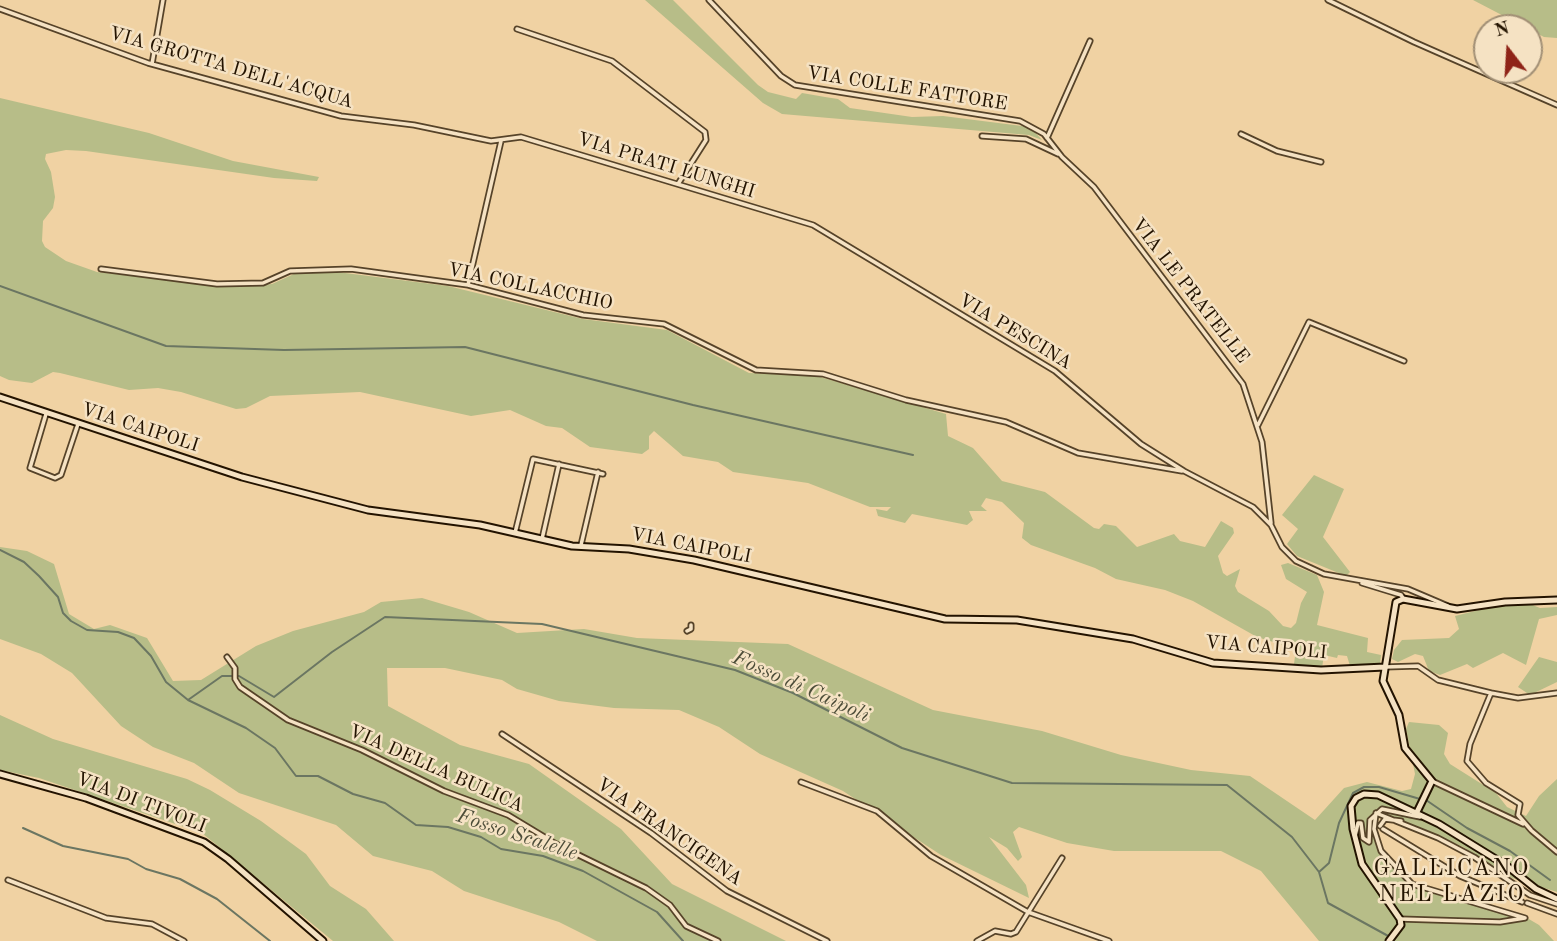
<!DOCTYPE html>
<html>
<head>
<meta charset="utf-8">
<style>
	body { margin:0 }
	#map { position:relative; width:1557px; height:941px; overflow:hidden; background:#f0d2a3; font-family:"Old Standard TT",serif }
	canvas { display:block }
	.north { position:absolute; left:1473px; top:14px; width:70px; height:70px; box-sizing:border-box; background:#f5e2c3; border:2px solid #a18f75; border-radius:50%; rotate:343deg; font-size:19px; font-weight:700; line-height:28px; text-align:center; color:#231300 }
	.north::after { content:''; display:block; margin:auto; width:24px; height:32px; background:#8f2418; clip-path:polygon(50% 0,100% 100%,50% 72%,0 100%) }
</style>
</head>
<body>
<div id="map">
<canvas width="1557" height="941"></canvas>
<div class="north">N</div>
</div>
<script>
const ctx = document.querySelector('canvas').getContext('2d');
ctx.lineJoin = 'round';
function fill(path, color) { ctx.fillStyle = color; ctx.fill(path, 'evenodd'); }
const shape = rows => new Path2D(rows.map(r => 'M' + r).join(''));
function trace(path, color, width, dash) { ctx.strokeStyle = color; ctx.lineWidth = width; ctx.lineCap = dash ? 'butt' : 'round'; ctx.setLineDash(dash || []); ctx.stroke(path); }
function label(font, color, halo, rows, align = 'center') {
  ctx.font = font + ' "Old Standard TT",serif'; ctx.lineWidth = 5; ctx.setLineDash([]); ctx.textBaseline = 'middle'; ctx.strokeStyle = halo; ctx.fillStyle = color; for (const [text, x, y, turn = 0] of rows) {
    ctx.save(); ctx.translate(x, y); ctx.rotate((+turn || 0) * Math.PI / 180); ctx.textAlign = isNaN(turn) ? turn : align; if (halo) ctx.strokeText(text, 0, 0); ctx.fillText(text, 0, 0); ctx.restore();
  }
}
fill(shape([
	[645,0,673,0,758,85,768,92,796,99,802,93,825,97,838,99,850,108,912,117,943,116,1022,126,1033,130,1042,140,1029,135,782,114,763,103],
	[1473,0,1557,0,1557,38,1544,37],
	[0,98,149,133,233,161,319,177,317,181,274,178,86,151,66,150,46,154,45,159,51,172,55,197,53,208,43,221,42,241,45,247,66,261,97,272,232,287,272,284,296,273,337,272,448,286,583,319,667,330,749,373,817,376,946,414,948,436,973,448,1002,481,1045,492,1094,528,1099,529,1104,524,1116,526,1137,547,1174,534,1180,541,1205,547,1221,521,1233,528,1234,533,1218,556,1223,573,1227,576,1240,569,1235,586,1238,592,1269,611,1283,626,1291,628,1296,623,1301,603,1307,592,1286,579,1281,565,1288,563,1317,575,1324,592,1317,625,1368,638,1367,652,1381,655,1380,664,1350,666,1347,656,1338,655,1337,658,1324,655,1322,668,1294,664,1296,649,1257,637,1193,601,1165,590,1116,579,1095,568,1031,545,1022,538,1024,523,1002,502,986,498,981,506,987,511,969,511,973,520,967,525,912,514,905,523,878,516,876,509,887,511,891,507,870,507,808,483,733,472,718,462,683,456,654,431,649,436,649,449,642,454,590,447,562,428,546,426,510,410,471,416,360,392,270,396,246,408,236,409,181,392,158,388,129,390,60,373,53,372,32,383,9,380,0,376],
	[1314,475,1344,489,1323,537,1350,572,1346,576,1297,556,1287,544,1298,529,1282,515],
	[0,547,27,551,54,564,69,614,94,629,110,625,147,638,173,681,201,680,256,646,293,631,364,612,381,602,422,598,469,612,517,633,584,629,637,638,788,644,933,710,1042,731,1121,755,1191,770,1250,776,1315,820,1344,788,1367,782,1402,791,1411,789,1415,774,1406,729,1409,722,1439,725,1448,733,1444,754,1450,764,1496,793,1507,807,1526,816,1539,796,1557,779,1557,892,1512,878,1463,847,1380,812,1376,814,1374,823,1381,851,1412,884,1522,915,1539,925,1554,941,1319,941,1261,871,1221,851,1114,851,1067,843,1019,827,1013,832,1022,857,1018,861,1007,848,989,837,1026,885,1029,898,941,855,843,791,760,754,719,727,679,710,614,708,559,701,517,689,502,680,445,668,387,668,388,706,460,745,529,764,621,829,672,884,786,941,597,941,559,922,464,891,432,871,373,856,336,825,239,793,194,763,153,747,121,726,72,673,41,654,0,639],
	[1530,604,1540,608,1557,607,1557,615,1539,619,1526,665,1503,653,1473,668,1467,664,1440,675,1429,671,1423,656,1415,654,1398,662,1392,659,1394,650,1402,640,1449,638,1459,629,1455,616,1491,607],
	[1539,657,1557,662,1557,682,1530,695,1518,687],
	[0,715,53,739,187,779,210,790,261,821,306,854,330,886,366,909,394,941,333,941,202,833,39,778,0,770]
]), '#b7bd88');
trace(shape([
	[0,286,166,346,284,350,465,347,693,405,913,455],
	[0,550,24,562,39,576,58,597,63,613,71,621,87,630,118,632,134,638,151,656,166,682,188,700,246,728,275,748,296,776,318,776,353,794,385,803,416,825,448,827,481,837,501,849,543,856,583,871,657,912,683,941],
	[188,700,222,676,239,676,274,697,332,652,385,617,542,624,735,670,793,693,902,748,1012,783,1227,785,1292,837,1319,872,1329,863,1339,823,1353,793,1364,787,1379,787,1420,799],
	[1426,800,1467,828,1510,851,1550,880],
	[23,828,63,846,128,859,146,869,180,879,217,899,270,941],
	[1319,872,1328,903,1390,937]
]), '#6b7662', 2);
const street = shape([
	[709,0,781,76,795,85,1020,121,1044,134,1062,157,1094,187,1243,384,1262,442,1271,523],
	[1328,0,1414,42,1557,105],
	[0,9,148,63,341,116,414,125,491,141,521,137,813,225,1055,371,1141,444,1184,471,1253,507,1271,525,1282,547,1296,561,1324,574,1408,589,1448,606],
	[517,29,612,61,705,132,706,140,678,184],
	[152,64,163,0],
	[1241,134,1277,151,1321,162],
	[982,136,1026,139,1058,154],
	[1047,138,1090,41],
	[101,269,217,284,263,283,290,271,351,269,468,285,583,315,664,324,756,370,823,374,906,400,1006,422,1078,453,1182,471],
	[468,285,501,141],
	[46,414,30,468,55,478,61,475,78,424],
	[1258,425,1309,322,1404,361],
	[515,533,533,459,603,474],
	[542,539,559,464],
	[581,545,598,472],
	[1362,583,1401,595,1403,598],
	[687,631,691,629,691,625],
	[227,657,235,668,235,679,240,687,288,720,362,750,444,791,508,815,556,844,646,888,670,905,686,926,718,941],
	[1385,667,1418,666,1438,680,1491,693,1470,744,1467,761,1486,783,1520,804,1518,815,1531,830],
	[1491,693,1518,698,1557,693],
	[502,734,651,833,727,891,827,941],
	[1432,781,1523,824],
	[801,782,877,811,931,856,1028,912,1109,941],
	[1376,813,1374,829,1381,851,1412,884,1525,918,1500,922,1400,919],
	[1376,813,1438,838,1474,857,1530,895,1557,904],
	[1380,826,1385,819,1401,821],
	[1383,829,1460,876,1522,902],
	[1532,831,1557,852],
	[1355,836,1358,823,1361,823,1363,838,1369,842,1370,820,1382,809,1420,817],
	[8,880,106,918,152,924,184,941],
	[1527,903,1557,914],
	[977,941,995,931,1011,934,1016,932,1062,858]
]);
const secondary = shape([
	[0,397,242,477,368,510,480,525,572,546,629,549,694,560,945,619,1017,620,1133,639,1213,663,1321,670,1385,667],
	[0,774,86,798,204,842,228,859,323,941],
	[1417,812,1432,781,1405,748,1399,715,1383,681,1396,602,1403,599,1457,609,1505,602,1557,600],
	[1389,941,1401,925,1400,919,1362,864,1353,829,1351,806,1356,798,1364,794,1378,795,1439,824,1507,866,1536,889,1557,899]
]);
trace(street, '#564329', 7);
trace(secondary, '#231300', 9);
trace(street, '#f5e2c3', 3.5);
trace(secondary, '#f5e2c3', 5);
label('19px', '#231300', '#f5e2c3', [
	["VIA GROTTA DELL'ACQUA",231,68,16],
	["VIA COLLE FATTORE",907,89,9],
	["VIA PRATI LUNGHI",666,166,17],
	["VIA COLLACCHIO",530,287,12],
	["VIA LE PRATELLE",1190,291,52],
	["VIA PESCINA",1015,332,31],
	["VIA CAIPOLI",140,428,18],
	["VIA CAIPOLI",691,546,11],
	["VIA CAIPOLI",1266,648,5],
	["VIA DELLA BULICA",436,769,24],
	["VIA DI TIVOLI",141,803,21],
	["VIA FRANCIGENA",669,832,35]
]);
label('italic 21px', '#4d4d39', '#f5e2c3', [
	["Fosso di Caipoli",801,687,24],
	["Fosso Scalelle",517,835,18]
]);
ctx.letterSpacing = '2px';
label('23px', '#231300', '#f5e2c3', [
	["GALLICANO",1452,869],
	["NEL LAZIO",1452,895]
]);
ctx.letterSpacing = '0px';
</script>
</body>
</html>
